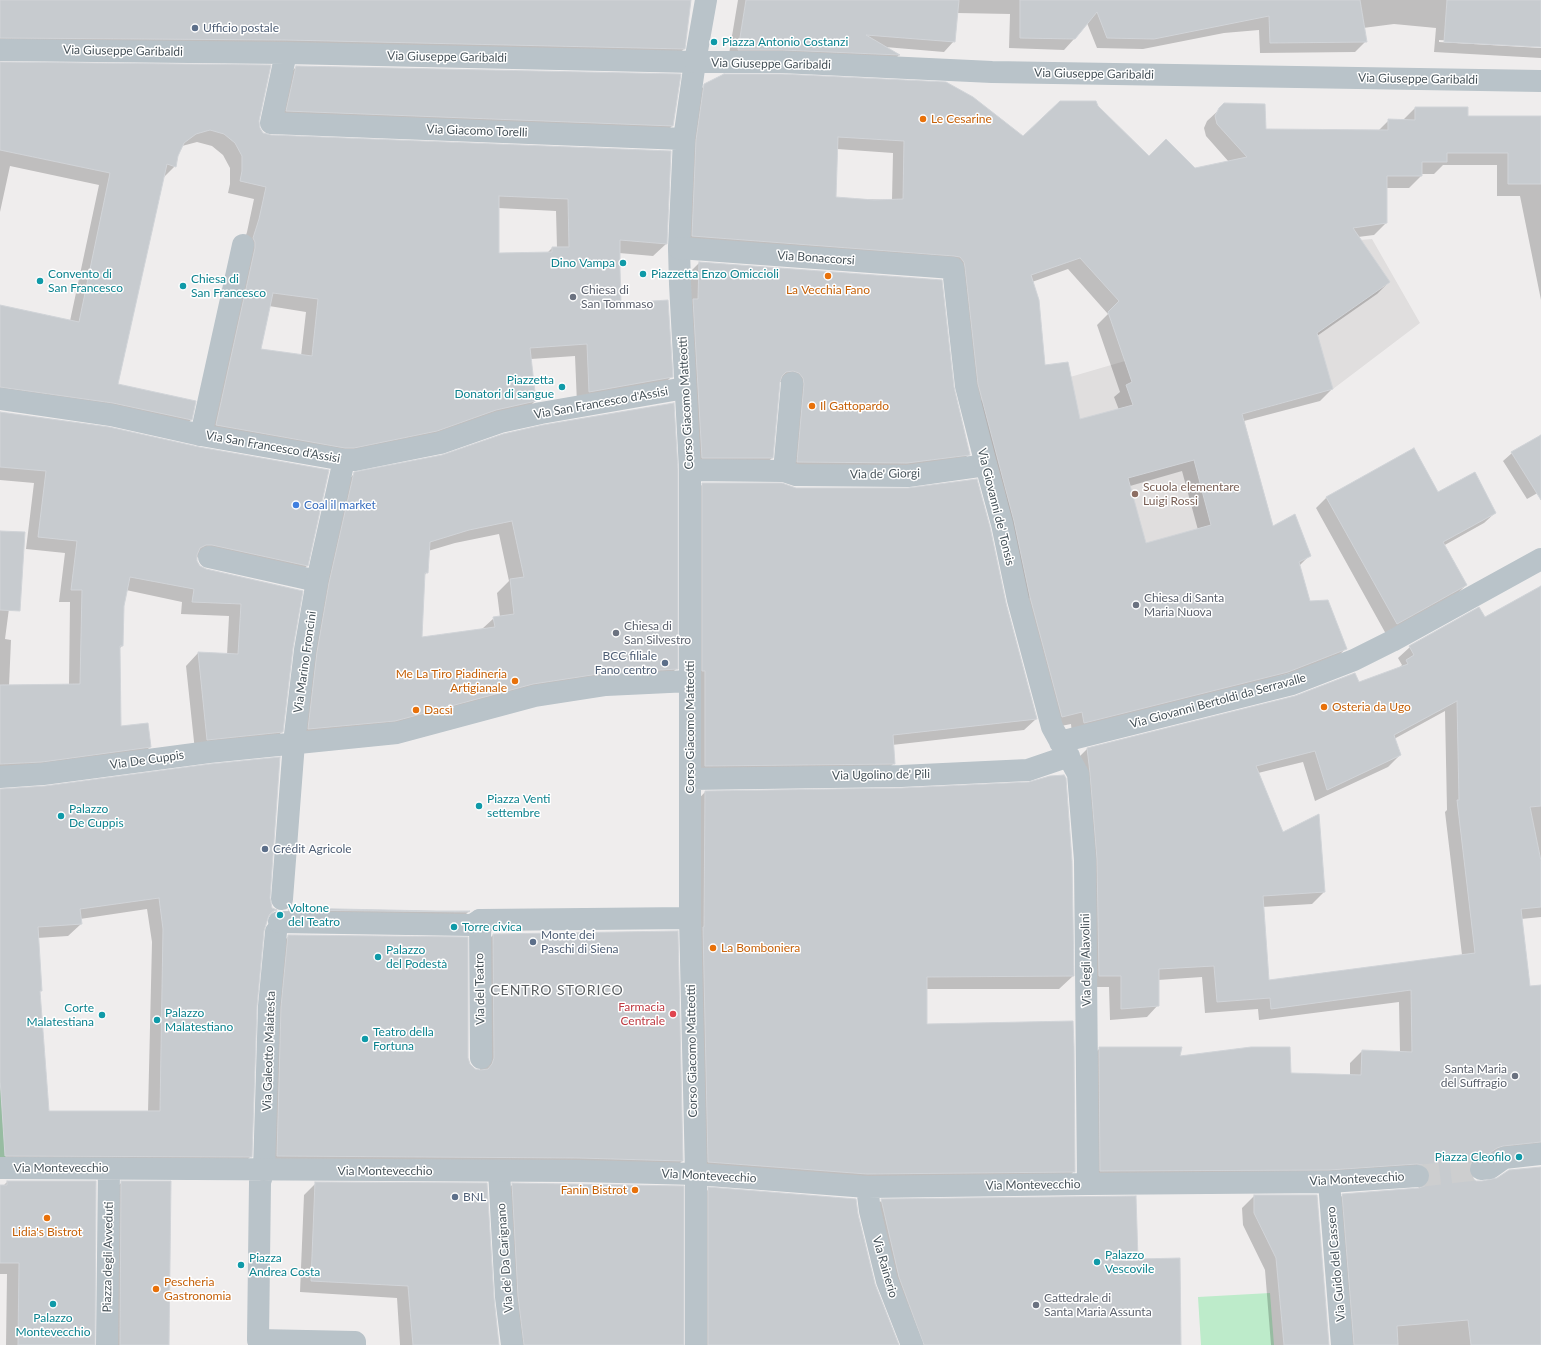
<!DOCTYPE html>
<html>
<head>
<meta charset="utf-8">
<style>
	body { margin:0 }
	canvas { display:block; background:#efeded }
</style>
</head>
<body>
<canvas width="1541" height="1345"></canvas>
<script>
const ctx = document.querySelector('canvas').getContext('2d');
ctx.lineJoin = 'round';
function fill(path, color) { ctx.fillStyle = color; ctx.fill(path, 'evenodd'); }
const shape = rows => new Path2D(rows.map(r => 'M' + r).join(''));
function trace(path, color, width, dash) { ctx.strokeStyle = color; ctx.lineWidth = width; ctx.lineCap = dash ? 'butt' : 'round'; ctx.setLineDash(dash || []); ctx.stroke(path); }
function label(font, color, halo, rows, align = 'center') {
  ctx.font = font + ' Lato,sans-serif'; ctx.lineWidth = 3; ctx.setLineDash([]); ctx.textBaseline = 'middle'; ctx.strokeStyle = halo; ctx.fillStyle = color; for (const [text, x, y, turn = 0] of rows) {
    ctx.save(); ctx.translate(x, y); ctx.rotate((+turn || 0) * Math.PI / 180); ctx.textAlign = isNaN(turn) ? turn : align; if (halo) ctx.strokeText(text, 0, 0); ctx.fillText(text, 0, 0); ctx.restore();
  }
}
fill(shape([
	[1372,239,1420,323,1333,389,1251,412,1237,394,1278,543,1198,552,1028,598,1005,491,980,401,1022,391,1125,361,1337,242]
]), '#e0dede');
fill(shape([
	[0,1078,2,1105,6,1157,0,1157],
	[1270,1293,1274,1345,1201,1345,1198,1297]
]), '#bdebca');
fill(shape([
	[0,0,690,0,684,49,671,61,0,50],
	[738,0,1541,0,1541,46,1439,40,1439,42,1541,48,1541,58,1434,52,1436,28,1394,24,1363,28,1365,42,1355,52,1260,53,1259,30,1224,33,1143,49,1097,48,1087,23,1074,39,1064,50,1009,48,1010,14,957,13,954,41,944,52,885,47,899,55,889,65,728,60],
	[0,64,258,121,259,128,263,134,270,136,670,152,666,244,653,256,619,253,620,304,671,377,659,389,577,404,575,356,531,359,535,401,523,413,341,459,204,437,241,250,247,232,254,199,228,193,230,184,230,168,223,155,212,146,197,142,182,146,177,156,175,166,163,178,117,385,191,420,178,432,0,400,0,306,70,321,99,185,10,166,0,212],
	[498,208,556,211,557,248,552,248,547,253,498,254],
	[269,306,306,312,301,356,260,349],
	[296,67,672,126,659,139,274,124,283,80],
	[705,85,1023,137,1097,107,1149,157,1194,169,1229,162,1206,136,1204,128,1207,121,1220,109,1265,130,1378,131,1389,120,1403,120,1415,108,1467,117,1541,117,1541,300,1520,196,1497,196,1497,165,1443,165,1434,174,1421,174,1421,176,1409,188,1386,188,1386,223,1374,235,1358,237,1389,282,1377,294,1317,336,1332,389,1320,401,1244,421,1272,527,1310,555,1299,566,1309,602,1345,649,1334,661,1072,734,1071,724,1051,728,952,273,681,248,693,97],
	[837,149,893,153,892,200,835,198],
	[1068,269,1108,314,1097,325,1120,392,1114,397,1119,410,1079,420,1045,366,1032,282],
	[1182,471,1198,530,1145,544,1130,486],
	[699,263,953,388,969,454,958,466,786,473,788,384,781,382,779,382,772,458,760,469,691,469,688,274],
	[0,413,307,566,294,578,196,557,196,561,200,567,292,648,282,732,269,744,195,751,186,666,198,653,227,655,229,616,181,614,182,602,126,590,123,605,122,646,119,649,120,727,150,747,138,759,0,775,0,532,13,578,5,639,11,640,9,686,69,686,70,602,59,602,65,553,26,549,34,483,0,480],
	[1541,446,1541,491,1527,499,1503,461,1512,453],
	[1413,450,1438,493,1495,513,1484,523,1443,546,1466,585,1455,596,1386,634,1316,508,1326,498],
	[443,456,676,669,663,682,381,734,295,742,341,487,355,473],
	[499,534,509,581,497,593,500,617,494,618,482,629,421,638,424,576,427,572,428,551,455,543],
	[703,484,1005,603,1036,719,1024,730,892,745,894,763,882,775,693,778,691,495],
	[1541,587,1541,917,1521,919,1529,987,1541,986,1541,1162,1468,1169,1470,1177,1476,1182,1482,1182,1541,1168,1541,1345,1342,1345,1331,1206,1343,1195,1419,1189,1417,1181,1089,1183,1088,1060,1100,1048,1178,1057,1290,1074,1350,1076,1350,1063,1362,1051,1400,1052,1399,1002,1259,1020,1258,1009,1205,1013,1202,977,1158,980,1158,1005,1147,1017,1110,1020,1109,987,1087,987,1075,761,1087,749,1295,697,1358,683,1398,669,1402,665,1398,658,1410,647,1484,619],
	[1445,711,1447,810,1445,812,1462,955,1268,981,1262,907,1312,904,1324,892,1282,833,1258,773,1303,762,1315,801,1388,767,1400,755,1394,739],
	[0,790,269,898,271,909,275,910,266,919,263,931,256,1006,251,1156,239,1168,0,1167],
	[147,909,152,942,148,1112,48,1112,39,992,41,991,37,938,68,936,81,924,80,919],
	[705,792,1073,976,1059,989,926,989,926,1025,1074,1171,1061,1185,695,1175,692,806],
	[290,909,468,912,453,928,274,926],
	[493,935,682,1161,668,1175,263,1170,274,950,289,936,468,1058,469,1064,474,1070,480,1071,479,949],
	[7,1182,94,1345,6,1345,7,1274,0,1274,0,1186,3,1186],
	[122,1182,168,1345,108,1345,110,1194],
	[316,1183,493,1298,498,1345,400,1345,397,1298,300,1292,304,1195],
	[513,1184,682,1345,512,1345,501,1196],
	[709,1189,857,1214,874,1286,895,1345,697,1345,697,1200],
	[1254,1196,1317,1196,1328,1345,1271,1345,1265,1270,1243,1225,1242,1208],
	[882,1200,1137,1260,1180,1345,909,1345,870,1212]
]), '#0003');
const building = shape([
	[0,0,691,0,685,49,286,40,0,38,0,0],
	[746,0,959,0,955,42,866,35,900,55,782,50,738,50,746,0],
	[1020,0,1360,0,1367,42,1270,43,1269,16,1154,39,1107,38,1097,12,1075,39,1020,38,1020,0],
	[1447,0,1541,0,1541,47,1444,42,1447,0],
	[0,62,271,65,259,121,260,128,263,133,271,135,671,151,667,244,620,240,620,269,621,303,668,300,673,377,589,392,587,344,530,348,536,401,496,410,437,431,354,448,345,448,216,425,255,248,255,242,253,238,259,219,266,187,240,181,242,171,242,156,235,143,224,134,210,130,196,134,184,143,178,156,176,167,167,164,118,384,196,401,192,420,113,403,0,387,0,305,79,322,110,173,0,150,0,62],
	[499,196,568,199,569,247,552,247,552,252,499,253,499,196],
	[273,293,318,299,312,356,261,349,273,293],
	[296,66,681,74,673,126,286,111,296,66],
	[724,74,781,74,946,82,973,97,1023,136,1060,101,1096,101,1098,106,1149,156,1166,139,1195,168,1247,157,1217,124,1215,116,1219,108,1224,103,1265,104,1266,129,1388,130,1388,119,1415,120,1415,107,1468,107,1468,116,1541,116,1541,184,1508,184,1508,153,1447,153,1447,162,1422,162,1422,176,1387,176,1387,223,1353,228,1390,282,1317,333,1333,389,1242,414,1273,526,1295,514,1311,556,1299,562,1310,601,1328,600,1347,649,1288,672,1084,723,1082,712,1062,717,1030,597,1014,521,978,384,965,267,964,262,960,257,954,256,692,236,696,140,704,84,724,74],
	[838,137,904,141,903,199,874,200,836,197,838,137],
	[1080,258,1119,301,1108,312,1132,382,1126,385,1133,405,1080,419,1068,362,1045,365,1039,300,1031,275,1080,258],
	[1194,460,1211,525,1146,543,1128,478,1194,460],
	[699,262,942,280,954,387,970,455,907,463,797,462,804,384,803,378,799,373,793,371,786,372,782,376,780,382,773,458,702,458,693,299,698,299,699,262],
	[674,403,678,470,678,669,605,673,533,684,395,721,308,729,317,652,329,583,354,472,442,455,503,434,543,425,674,403],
	[512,521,524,577,510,579,514,614,493,617,495,627,422,637,425,573,428,573,430,542,469,530,512,521],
	[0,412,109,427,199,447,329,470,308,566,212,545,206,545,200,548,197,555,197,561,200,566,206,569,303,591,293,648,283,732,207,740,198,652,238,654,241,604,192,602,194,589,130,577,124,606,123,646,120,646,121,726,148,723,151,747,42,762,0,764,0,685,80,684,82,590,71,590,77,541,38,537,46,471,0,467,0,412],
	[1541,435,1541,500,1511,452,1541,435],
	[1414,448,1438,492,1475,472,1496,513,1443,542,1467,585,1397,624,1326,497,1414,448],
	[977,479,990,527,1006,603,1037,719,893,735,895,764,705,766,705,671,702,671,702,483,782,483,796,488,908,488,977,479],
	[0,531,25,532,20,611,0,610,0,531],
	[1541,586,1541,806,1530,807,1541,861,1541,907,1521,909,1530,986,1541,985,1541,1142,1503,1146,1497,1148,1485,1156,1473,1159,1470,1164,1469,1170,1471,1177,1476,1181,1482,1181,1497,1178,1509,1170,1541,1167,1541,1345,1471,1345,1468,1320,1397,1326,1398,1345,1354,1345,1342,1194,1419,1188,1425,1186,1429,1181,1430,1175,1428,1169,1423,1165,1417,1164,1329,1170,1100,1171,1099,1047,1182,1047,1180,1056,1251,1047,1290,1047,1291,1073,1361,1075,1362,1050,1412,1052,1411,990,1271,1009,1270,998,1217,1002,1214,966,1159,969,1159,1006,1121,1009,1121,976,1099,976,1097,859,1090,773,1087,748,1295,696,1355,673,1359,682,1408,664,1406,660,1414,655,1409,646,1479,607,1485,617,1541,586],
	[1457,701,1459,800,1457,800,1475,953,1269,980,1263,896,1325,892,1319,814,1283,832,1256,766,1315,751,1327,790,1401,755,1394,735,1457,701],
	[280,757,270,898,272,908,277,910,273,911,269,915,264,931,257,1006,252,1157,5,1156,0,1078,0,789,45,786,210,764,280,757],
	[159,898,163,929,160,1111,49,1111,40,991,42,991,38,927,82,924,80,909,159,898],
	[1064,775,1066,778,1072,861,1074,976,927,977,927,1024,1073,1021,1074,1047,1075,1172,867,1174,708,1162,703,927,704,927,705,791,902,788,1029,782,1050,776,1064,775],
	[290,908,436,911,470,911,468,912,288,910,290,908],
	[678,931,683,1161,579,1158,277,1156,281,1007,288,935,468,937,468,1058,470,1064,475,1069,481,1070,488,1069,492,1064,494,1058,493,934,678,931],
	[7,1181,96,1181,95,1345,18,1345,19,1263,0,1263,0,1185,7,1185,7,1181],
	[121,1181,171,1181,169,1345,120,1345,121,1181],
	[315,1182,487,1183,494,1298,499,1345,413,1345,408,1286,311,1281,315,1182],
	[512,1183,684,1186,684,1345,524,1345,518,1296,512,1183],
	[708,1187,856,1199,858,1214,875,1284,899,1345,708,1345,708,1187],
	[1254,1195,1317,1195,1329,1345,1284,1345,1276,1258,1254,1213,1254,1195],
	[1136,1196,1138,1259,1180,1258,1181,1345,924,1345,899,1277,881,1199,1136,1196]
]);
fill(building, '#c7cbcf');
trace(building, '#d1d4d8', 1);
trace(shape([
	[1418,1176,1481,1169]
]), '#cdcecf', 22, [22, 11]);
trace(shape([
	[0,50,286,53,695,62,684,139,679,248,680,284,690,470,690,681],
	[286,53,271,123,684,139],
	[201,435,243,245],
	[690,470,784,471,796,475,908,476,986,465],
	[784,471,792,383],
	[209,557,317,581],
	[480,920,481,1058],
	[1481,1169,1490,1168,1504,1158,1541,1154],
	[264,1170,269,1006,276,932],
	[499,1171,506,1297,512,1345],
	[1329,1182,1418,1176]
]), '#b9c3c9', 22);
trace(shape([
	[706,0,695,62,781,62,992,72,1541,81],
	[679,248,953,268,966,386,986,465,1002,524,1018,600,1052,727,1078,774,1085,860,1088,1184],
	[0,399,111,415,201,435,344,460,355,460,440,443,500,422,541,413,685,388],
	[1060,742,1292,684,1354,660,1392,641,1541,559],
	[0,777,43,774,209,752,397,733,535,696,606,685,690,681,690,918,696,1174,696,1345],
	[690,779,901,776,1028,770,1069,756],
	[282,899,294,743,305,650,317,581,344,460],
	[279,922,472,925,480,920,690,918],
	[0,1168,579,1171,696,1174,867,1187,1088,1184,1329,1182,1342,1345],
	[264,1170,260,1182,258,1340,355,1342,355,1345],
	[867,1187,870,1211,887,1281,912,1345],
	[107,1345,109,1169]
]), '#b9c3c9', 22);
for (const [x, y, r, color] of [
	[195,28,4,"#5c6f8a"],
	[714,42,4,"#0f9aa8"],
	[923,119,4,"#e8710a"],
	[623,263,4,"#0f9aa8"],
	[643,274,4,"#0f9aa8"],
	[828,276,4,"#e8710a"],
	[40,281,4,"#0f9aa8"],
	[183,286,4,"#0f9aa8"],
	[573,297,4,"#6b7280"],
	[562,387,4,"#0f9aa8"],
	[812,406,4,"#e8710a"],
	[1135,494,4,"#8d6e63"],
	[296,505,4,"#3f7fe0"],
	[1136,605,4,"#6b7280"],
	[616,633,4,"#6b7280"],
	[665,663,4,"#5c6f8a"],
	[515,681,4,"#e8710a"],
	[1324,707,4,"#e8710a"],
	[416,710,4,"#e8710a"],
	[479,806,4,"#0f9aa8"],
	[61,816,4,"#0f9aa8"],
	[265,849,4,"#5c6f8a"],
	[280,915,4,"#0f9aa8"],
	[454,927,4,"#0f9aa8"],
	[533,942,4,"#5c6f8a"],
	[713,948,4,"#e8710a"],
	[378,957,4,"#0f9aa8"],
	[673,1014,4,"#e0444e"],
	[102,1015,4,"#0f9aa8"],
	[157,1020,4,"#0f9aa8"],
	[365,1039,4,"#0f9aa8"],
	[1515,1076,4,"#6b7280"],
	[1519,1157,4,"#0f9aa8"],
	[635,1190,4,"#e8710a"],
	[455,1197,4,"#5c6f8a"],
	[47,1218,4,"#e8710a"],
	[1097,1262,4,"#0f9aa8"],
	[241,1265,4,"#0f9aa8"],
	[156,1289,4,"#e8710a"],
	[53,1304,4,"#0f9aa8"],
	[1036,1305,4,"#6b7280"]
]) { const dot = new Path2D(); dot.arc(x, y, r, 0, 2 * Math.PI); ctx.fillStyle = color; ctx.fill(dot); trace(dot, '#fff', 1.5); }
label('12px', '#4e5e75', '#fff', [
	["Ufficio postale",203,28],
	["BCC filiale",657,656,"right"],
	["Fano centro",657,670,"right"],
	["Crédit Agricole",273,849],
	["Monte dei",541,935],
	["Paschi di Siena",541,949],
	["BNL",463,1197]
], 'left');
label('12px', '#0d838f', '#fff', [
	["Piazza Antonio Costanzi",722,42],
	["Dino Vampa",615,263,"right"],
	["Convento di",48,274],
	["San Francesco",48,288],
	["Piazzetta Enzo Omiccioli",651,274],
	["Chiesa di",191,279],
	["San Francesco",191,293],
	["Piazzetta",554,380,"right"],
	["Donatori di sangue",554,394,"right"],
	["Piazza Venti",487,799],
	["settembre",487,813],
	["Palazzo",69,809],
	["De Cuppis",69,823],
	["Voltone",288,908],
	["del Teatro",288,922],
	["Torre civica",462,927],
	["Palazzo",386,950],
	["del Podestà",386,964],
	["Corte",94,1008,"right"],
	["Malatestiana",94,1022,"right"],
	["Palazzo",165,1013],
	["Malatestiano",165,1027],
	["Teatro della",373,1032],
	["Fortuna",373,1046],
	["Piazza Cleofilo",1511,1157,"right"],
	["Palazzo",1105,1255],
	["Vescovile",1105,1269],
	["Piazza",249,1258],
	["Andrea Costa",249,1272],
	["Palazzo",53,1318,"center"],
	["Montevecchio",53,1332,"center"]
], 'left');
label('12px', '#465259', '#fff', [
	["Via Giuseppe Garibaldi",123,51,1],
	["Via Giuseppe Garibaldi",447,57,1],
	["Via Giuseppe Garibaldi",771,64,1],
	["Via Giuseppe Garibaldi",1094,74,1],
	["Via Giuseppe Garibaldi",1418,79,1],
	["Via Giacomo Torelli",477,131,2],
	["Via Bonaccorsi",816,258,4],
	["Via San Francesco d'Assisi",601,403,-10],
	["Corso Giacomo Matteotti",686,403,-93],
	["Via San Francesco d'Assisi",273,447,10],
	["Via de' Giorgi",885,474,-1],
	["Via Giovanni de' Tonsis",996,507,76],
	["Via Marino Froncini",305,662,-82],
	["Via Giovanni Bertoldi da Serravalle",1218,701,-15],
	["Corso Giacomo Matteotti",690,727,-90],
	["Via De Cuppis",147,760,-8],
	["Via Ugolino de' Pili",881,775,-1],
	["Via degli Alavolini",1086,960,-91],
	["Via del Teatro",480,989,-91],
	["Via Galeotto Malatesta",269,1051,-88],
	["Corso Giacomo Matteotti",692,1051,-91],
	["Via Montevecchio",61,1168],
	["Via Montevecchio",385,1171],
	["Via Montevecchio",709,1176,3],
	["Via Montevecchio",1357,1179,-3],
	["Via Montevecchio",1033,1185,-1],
	["Piazza degli Avveduti",108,1257,-89],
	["Via de' Da Carignano",505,1258,-94],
	["Via Guido del Cassero",1336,1264,-95],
	["Via Rainerio",885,1267,74]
]);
label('12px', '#c56008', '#fff', [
	["Le Cesarine",931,119],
	["La Vecchia Fano",828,290,"center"],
	["Il Gattopardo",820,406],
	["Me La Tiro Piadineria",507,674,"right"],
	["Artigianale",507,688,"right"],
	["Osteria da Ugo",1332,707],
	["Dacsì",424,710],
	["La Bomboniera",721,948],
	["Fanin Bistrot",627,1190,"right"],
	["Lidia's Bistrot",47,1232,"center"],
	["Pescheria",164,1282],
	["Gastronomia",164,1296]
], 'left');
label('12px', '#5b616d', '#fff', [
	["Chiesa di",581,290],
	["San Tommaso",581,304],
	["Chiesa di Santa",1144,598],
	["Maria Nuova",1144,612],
	["Chiesa di",624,626],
	["San Silvestro",624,640],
	["Santa Maria",1507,1069,"right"],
	["del Suffragio",1507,1083,"right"],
	["Cattedrale di",1044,1298],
	["Santa Maria Assunta",1044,1312]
], 'left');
label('12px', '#785e54', '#fff', [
	["Scuola elementare",1143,487],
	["Luigi Rossi",1143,501]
], 'left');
label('12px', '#366cbe', '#fff', [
	["Coal il market",304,505]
], 'left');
label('12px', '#be3a42', '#fff', [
	["Farmacia",665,1007],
	["Centrale",665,1021]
], 'right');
ctx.letterSpacing = '1px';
label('14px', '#5a5e61', '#fff', [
	["CENTRO STORICO",557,990]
]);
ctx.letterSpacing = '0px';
</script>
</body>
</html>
